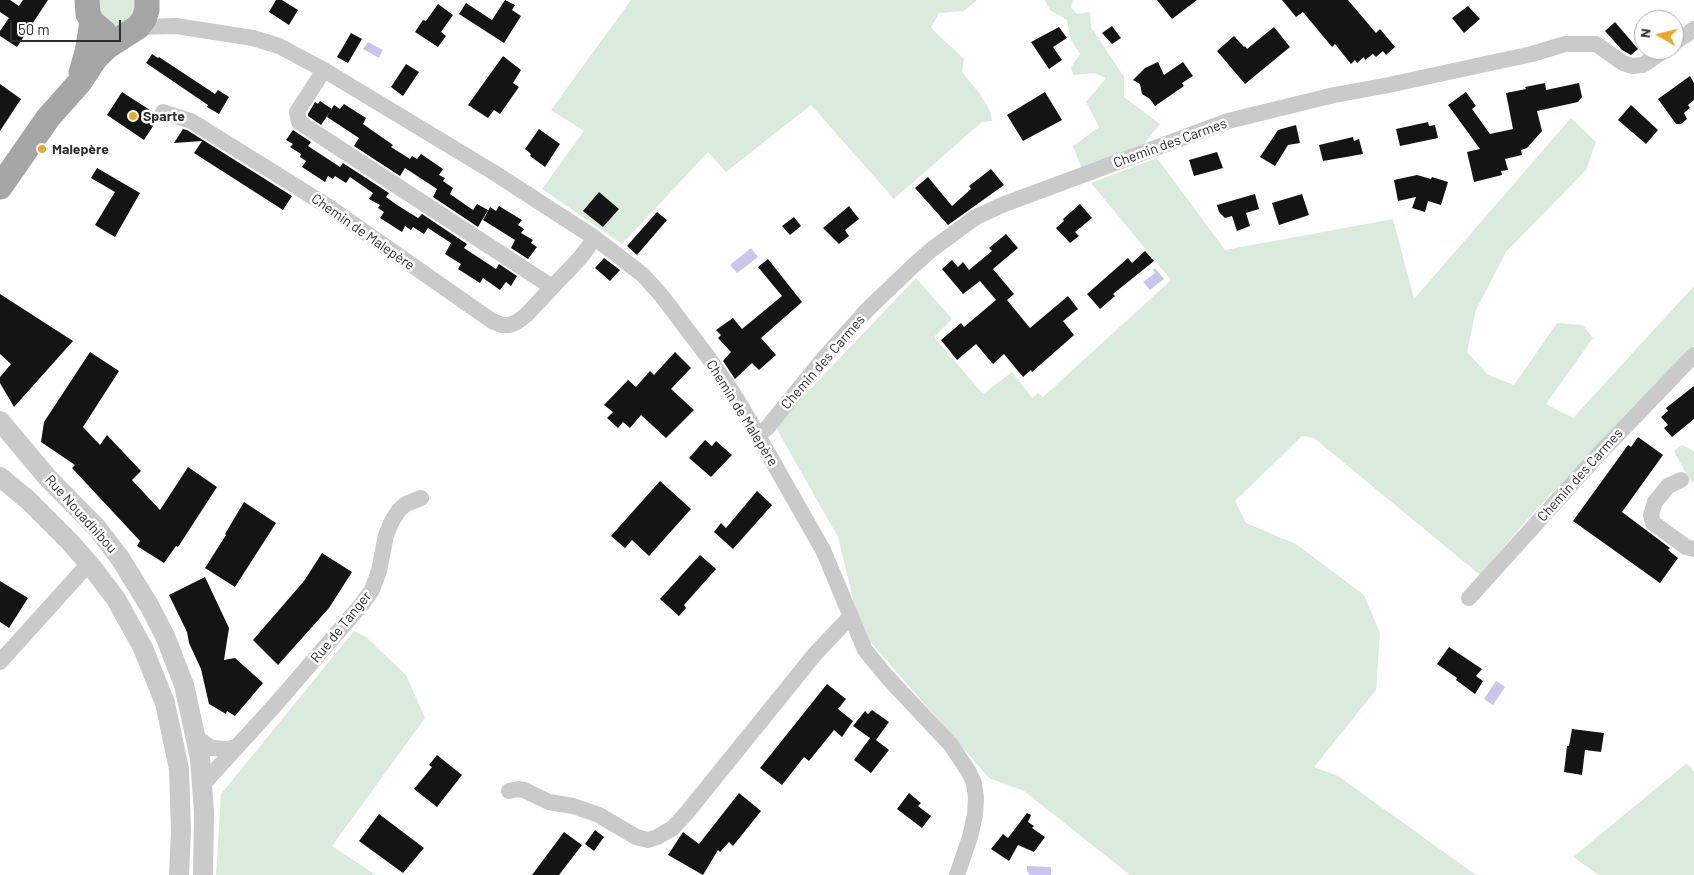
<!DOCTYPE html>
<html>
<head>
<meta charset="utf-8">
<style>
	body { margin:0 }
	#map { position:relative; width:1694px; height:875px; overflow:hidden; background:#fff; font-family:Barlow,sans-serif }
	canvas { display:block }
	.north { position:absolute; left:1634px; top:10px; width:50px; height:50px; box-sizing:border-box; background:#fff; border:1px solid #ababab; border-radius:50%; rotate:278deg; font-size:14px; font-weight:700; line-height:20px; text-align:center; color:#2d2d2d }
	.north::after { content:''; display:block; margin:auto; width:18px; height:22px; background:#e6a92c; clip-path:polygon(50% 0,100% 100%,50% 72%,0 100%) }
	.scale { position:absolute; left:10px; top:20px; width:111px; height:22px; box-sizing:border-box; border:2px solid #2d2d2d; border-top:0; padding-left:6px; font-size:15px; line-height:18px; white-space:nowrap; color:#2d2d2d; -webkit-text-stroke:4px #fff; paint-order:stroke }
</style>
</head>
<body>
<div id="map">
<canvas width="1694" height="875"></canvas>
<div class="north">N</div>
<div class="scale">50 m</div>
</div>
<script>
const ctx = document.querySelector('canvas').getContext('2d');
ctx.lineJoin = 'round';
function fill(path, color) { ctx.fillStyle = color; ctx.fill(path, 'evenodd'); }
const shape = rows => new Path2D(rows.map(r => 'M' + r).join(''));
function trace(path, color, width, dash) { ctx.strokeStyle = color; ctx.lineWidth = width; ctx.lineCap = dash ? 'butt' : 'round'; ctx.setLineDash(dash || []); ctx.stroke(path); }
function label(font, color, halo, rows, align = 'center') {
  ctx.font = font + ' Barlow,sans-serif'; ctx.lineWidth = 5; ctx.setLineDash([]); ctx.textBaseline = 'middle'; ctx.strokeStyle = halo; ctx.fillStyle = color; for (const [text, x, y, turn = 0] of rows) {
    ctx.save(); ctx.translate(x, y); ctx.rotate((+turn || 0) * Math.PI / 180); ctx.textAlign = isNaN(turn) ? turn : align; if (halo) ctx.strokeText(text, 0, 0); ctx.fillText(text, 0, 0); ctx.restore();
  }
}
fill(shape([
	[96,0,138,0,138,14,116,29,103,25],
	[631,0,977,0,964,11,939,13,931,28,964,59,962,72,980,94,990,111,992,121,982,122,894,199,811,105,726,172,708,152,622,244,542,189,584,131,551,110],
	[1045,0,1073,0,1071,7,1077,14,1090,12,1091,27,1124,77,1124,97,1160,124,1144,144,1082,169,1073,146,1099,127,1086,102,1106,78,1094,73,1073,75,1071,67,1080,54,1071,40,1067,20,1050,10],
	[1571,118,1596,142,1586,170,1506,252,1476,310,1467,352,1488,375,1514,385,1557,323,1583,325,1593,338,1546,404,1573,418,1694,286,1694,345,1532,514,1480,575,1314,438,1302,436,1235,501,1246,523,1296,544,1364,595,1380,633,1376,690,1314,767,1338,776,1476,875,1130,875,1024,791,989,778,861,631,838,537,775,426,916,278,952,319,934,337,983,394,1012,372,1032,398,1038,393,1043,397,1171,280,1091,183,1157,158,1225,250,1393,219,1414,299],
	[1682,445,1694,451,1694,483,1689,479,1674,451],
	[354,631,366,637,406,675,425,718,332,846,376,875,216,875,221,794],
	[1687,763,1694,772,1694,875,1599,875,1573,857]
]), '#daebdd');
fill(shape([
	[368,42,383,50,379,58,363,49],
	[751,248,758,257,737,273,730,265],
	[1155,268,1164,279,1150,290,1143,282,1155,273,1153,270],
	[1496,681,1505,687,1493,705,1484,699],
	[1027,866,1051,867,1051,875,1030,875,1027,871]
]), '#cac5eb');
fill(shape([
	[0,0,10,0,19,6,23,0,48,0,17,47,0,36,0,31,9,18,0,12],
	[276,0,282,0,298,10,289,25,269,12],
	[505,0,515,5,512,10,521,16,504,43,459,14,466,3,492,20],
	[1157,0,1197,0,1172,19],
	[1282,0,1348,0,1376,33,1380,29,1395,47,1386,55,1383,51,1376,57,1373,54,1365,60,1364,57,1357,63,1355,60,1351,64,1335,44,1332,47,1303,12,1296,17],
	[438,4,453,15,441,32,446,36,438,47,415,32,423,20,426,21],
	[1468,6,1480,19,1464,33,1452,18],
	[1615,22,1638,49,1631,55,1622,50,1605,31],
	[1112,26,1121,38,1112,44,1102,33],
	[1059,27,1067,38,1053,47,1062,60,1049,69,1031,42],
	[1274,27,1290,47,1245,84,1217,51,1234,36,1244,47,1245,46,1247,49],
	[351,33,362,39,348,63,337,57],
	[152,54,158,58,159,57,215,94,218,90,229,97,219,114,207,107,208,105,146,63],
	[503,56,521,70,513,83,519,87,500,114,494,110,488,118,468,105],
	[1158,62,1164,75,1183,62,1193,76,1182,83,1184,86,1155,106,1150,99,1142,94,1140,84,1133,80,1145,68],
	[406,64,419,72,403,96,391,87],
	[1690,76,1694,83,1694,100,1688,105,1690,108,1684,113,1687,119,1681,124,1676,124,1658,99],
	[1545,83,1546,90,1579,83,1582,97,1578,102,1537,111,1542,131,1527,148,1521,150,1522,155,1505,159,1508,170,1501,171,1502,175,1474,182,1467,152,1480,149,1448,105,1466,92,1476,106,1472,109,1490,134,1513,129,1506,93,1526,89,1525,87],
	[0,84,21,99,0,131],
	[122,92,153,112,157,120,144,140,107,115],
	[1045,92,1062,120,1023,141,1007,115],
	[320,101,332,109,321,125,308,116,308,114,315,102,318,104],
	[344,104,366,118,363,124,393,145,391,147,410,159,412,156,417,159,421,154,443,169,439,175,445,178,443,181,453,188,450,194,473,210,477,204,488,210,478,227,433,197,437,189,405,168,400,176,354,146,359,138,327,117,334,105,340,109],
	[1631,105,1658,130,1646,144,1618,120],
	[1428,122,1429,126,1435,125,1438,138,1400,146,1396,129],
	[1296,125,1300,143,1288,145,1275,166,1260,157,1278,130],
	[183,129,187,130,292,196,283,210,194,153,202,141,174,143],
	[539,129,560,144,545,167,530,156,531,154,525,149],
	[293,130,311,142,308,146,340,167,343,163,389,193,386,197,397,205,418,218,422,214,467,244,464,248,496,269,499,264,517,276,511,286,506,282,500,290,483,278,480,283,458,269,461,264,445,254,451,243,428,228,424,234,413,227,411,230,405,226,402,232,380,218,384,212,378,208,380,205,369,199,373,193,350,177,346,183,335,176,333,179,328,176,325,182,302,167,306,161,300,157,301,154,290,147,293,144,286,140],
	[1353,137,1354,141,1359,139,1363,154,1323,161,1319,145],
	[1217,152,1223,168,1194,176,1189,160],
	[97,168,140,193,115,237,95,225,115,192,91,178],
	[991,169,1004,185,948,225,915,188,928,177,952,206,971,189,969,186],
	[1417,175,1431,179,1432,177,1448,182,1441,205,1428,201,1425,212,1412,208,1416,197,1398,201,1394,180],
	[599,192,619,209,603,227,583,211],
	[1255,194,1259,209,1246,213,1250,226,1237,231,1232,216,1225,218,1219,212,1217,205],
	[1302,194,1309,215,1279,225,1272,203],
	[1080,204,1092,218,1075,232,1079,236,1070,243,1056,228,1064,221,1063,219],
	[499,206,522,220,518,225,524,229,521,233,533,240,531,243,537,247,528,259,511,248,515,240,483,220,490,207,496,211],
	[849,206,859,219,845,230,849,236,839,244,823,228],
	[657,212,667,220,637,255,627,246],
	[794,217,801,226,790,235,782,226],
	[1006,234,1018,248,993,269,1014,294,1007,300,1030,328,1068,296,1078,309,1063,321,1074,335,1032,372,1031,370,1023,377,1004,354,993,364,976,344,957,360,941,340,961,323,964,327,996,300,980,281,963,294,942,269,952,260,958,267,963,262,969,270,992,251,989,248],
	[1145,251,1154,261,1113,294,1115,296,1100,309,1087,294,1128,258,1132,263],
	[604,258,620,270,610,281,595,268],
	[768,259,802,302,761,338,776,355,759,370,752,363,735,379,723,361,731,352,718,338,721,335,716,330,733,318,742,329,782,296,758,267],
	[0,294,73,341,14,407,0,383,0,377,11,364,0,354],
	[90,352,119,371,83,427,100,445,107,435,141,471,132,480,160,510,188,467,217,487,178,547,176,546,164,563,137,546,140,541,72,468,75,465,41,442,44,422],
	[675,352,691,368,671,389,694,410,666,438,641,415,630,428,623,422,618,428,607,418,613,412,604,405,628,380,636,387,650,371,654,375],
	[1694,386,1694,419,1672,437,1664,428,1668,425,1661,417,1668,411,1666,408],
	[1638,437,1663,455,1622,512,1670,548,1668,550,1678,558,1660,583,1573,521,1628,445,1631,447],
	[705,440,712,446,716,441,732,455,711,477,689,458],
	[660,481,691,509,649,556,632,540,625,548,611,536],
	[757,491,772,505,733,549,714,532,721,523,726,528],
	[244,502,276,523,235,587,205,568,226,535,225,534],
	[322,553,352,572,329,608,278,665,253,640,304,581],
	[700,555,716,569,684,605,686,608,679,616,660,599],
	[205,577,229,628,224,660,235,658,263,683,235,716,227,711,226,714,209,704,201,669,189,643,187,632,169,595],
	[0,581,28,598,9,628,0,622],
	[1449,647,1482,669,1476,676,1483,681,1475,694,1456,680,1457,678,1437,664],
	[827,684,846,699,838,709,853,721,842,737,834,730,809,761,804,757,782,785,760,768],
	[872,710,889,722,876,740,889,750,871,773,854,760,870,738,853,726,865,711,868,714],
	[1572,729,1604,733,1601,752,1585,750,1582,775,1564,772,1567,746,1569,746],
	[437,755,462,775,437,807,414,789,432,767,429,765],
	[739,793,761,811,733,846,729,842,720,852,718,850,703,875,668,855,683,832,699,844],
	[909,793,921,803,918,806,931,816,922,828,897,809],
	[1027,813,1031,815,1028,822,1034,826,1032,828,1045,837,1034,852,1018,845,1009,861,991,849,1003,834,1008,838],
	[379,814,424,848,403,873,359,841],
	[595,830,604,837,594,851,585,844],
	[564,832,582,845,559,875,532,875]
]), '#141414');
trace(shape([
	[138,27,176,26,253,38,279,46,324,70,493,172,595,238,643,275,661,295,708,357,731,390,745,413,823,550,865,650,888,678,951,745,969,772,974,783,976,798,975,815,970,837,957,875],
	[1674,43,1694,29],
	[324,70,297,112,299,122,552,287],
	[163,112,191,121,329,207,492,321,502,325,509,325,517,322,526,315,580,258,595,238],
	[758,435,767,428,823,359,867,310,913,266,931,250,976,217,1002,205,1228,121,1334,95,1384,86,1532,54,1565,44,1596,44,1623,63,1632,66,1643,65,1665,50],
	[1681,480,1668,486,1655,502,1651,515,1653,523,1686,547,1694,549],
	[1469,598,1599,454,1694,355],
	[0,662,83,570,91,566],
	[196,737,211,748,228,749,236,747],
	[203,784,276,704,362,604,372,590,379,571,386,535,392,521,399,510,406,504,421,498],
	[509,791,518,789,524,790,549,802,573,806,599,815,636,837,648,840,657,837,673,828,689,810,815,654,851,616]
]), '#cacaca', 16);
trace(shape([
	[0,421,47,477,97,528,120,558,150,607,165,636,184,685,200,758,204,812,203,875],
	[0,477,28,500,69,541,91,566,116,599,143,648,165,703,179,769,181,831,179,875]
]), '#cacaca', 20);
trace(shape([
	[87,0,88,14,92,22,104,32],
	[81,73,87,52,92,22],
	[0,187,48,118,79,83,95,59,107,47,138,27,144,19,147,10,147,0]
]), '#a5a5a5', 25);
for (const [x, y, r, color] of [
	[133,116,5,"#e6a92c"],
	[42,149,5,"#e6a92c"]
]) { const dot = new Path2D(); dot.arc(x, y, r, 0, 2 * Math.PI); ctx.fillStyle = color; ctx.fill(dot); trace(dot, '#fff', 2); }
label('bold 14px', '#2d2d2d', '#fff', [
	["Sparte",143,116],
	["Malepère",52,149]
], 'left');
label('14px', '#2d2d2d', '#fff', [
	["Chemin des Carmes",1170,143,-20],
	["Chemin de Malepère",363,232,35],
	["Chemin des Carmes",823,362,-49],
	["Chemin de Malepère",742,413,58],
	["Chemin des Carmes",1580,475,-48],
	["Rue Nouadhibou",81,514,48],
	["Rue de Tanger",341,627,-51]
]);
</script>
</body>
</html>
